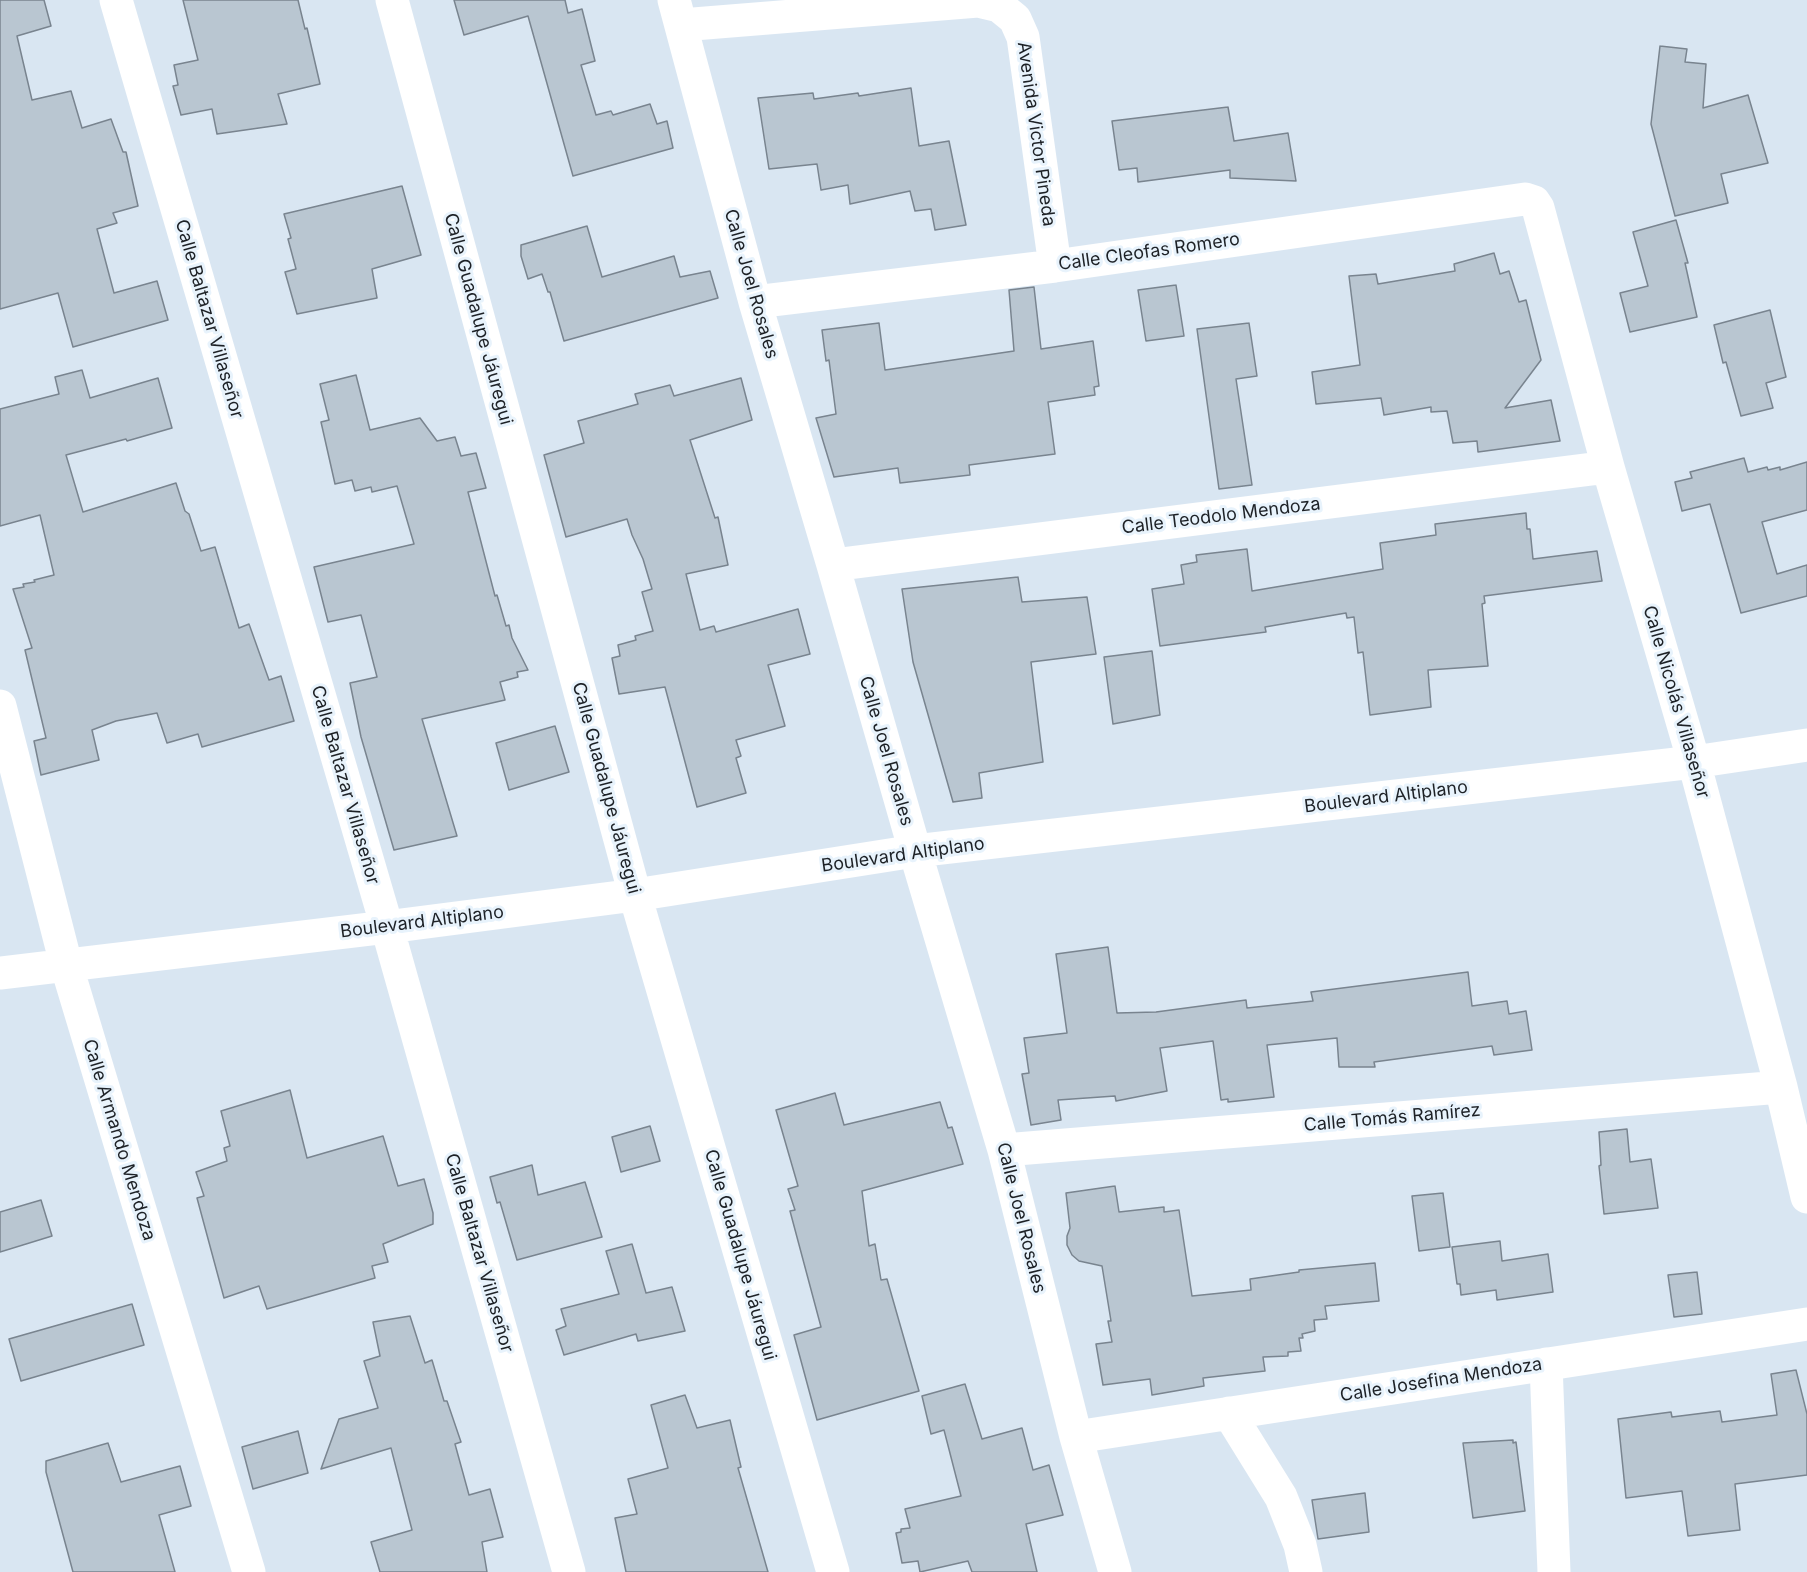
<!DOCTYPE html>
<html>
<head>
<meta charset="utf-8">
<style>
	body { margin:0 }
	canvas { display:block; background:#d9e6f2 }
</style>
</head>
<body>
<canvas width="1807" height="1572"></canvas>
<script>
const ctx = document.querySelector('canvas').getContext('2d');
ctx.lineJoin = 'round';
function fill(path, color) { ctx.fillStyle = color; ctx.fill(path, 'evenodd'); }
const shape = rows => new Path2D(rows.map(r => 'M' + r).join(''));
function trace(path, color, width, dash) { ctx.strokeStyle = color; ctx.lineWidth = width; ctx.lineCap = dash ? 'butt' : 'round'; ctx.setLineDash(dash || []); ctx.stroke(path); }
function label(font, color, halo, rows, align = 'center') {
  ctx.font = font + ' Inter,sans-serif'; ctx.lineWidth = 6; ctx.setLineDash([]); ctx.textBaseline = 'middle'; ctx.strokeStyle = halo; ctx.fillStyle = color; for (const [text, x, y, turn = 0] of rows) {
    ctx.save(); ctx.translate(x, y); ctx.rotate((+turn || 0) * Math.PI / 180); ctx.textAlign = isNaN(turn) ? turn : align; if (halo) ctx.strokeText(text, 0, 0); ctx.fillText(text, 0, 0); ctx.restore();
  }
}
const building = shape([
	[0,0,44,0,51,26,17,36,32,100,71,91,82,128,111,119,123,152,126,152,138,206,113,213,117,223,97,229,114,293,157,281,168,320,73,347,58,293,0,309,0,0],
	[183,0,298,0,305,29,307,28,320,84,278,94,287,124,217,134,212,109,181,115,173,86,178,85,174,65,198,60,183,0],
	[454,0,565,0,568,13,582,9,595,61,581,65,596,115,611,111,613,115,650,104,657,124,667,121,673,148,573,176,528,16,464,35,454,0],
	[1660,46,1687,49,1685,62,1706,64,1703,108,1748,95,1768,163,1721,174,1728,203,1675,216,1651,124,1660,46],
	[911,88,919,146,949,141,966,225,935,230,931,209,915,211,910,191,850,204,848,185,821,190,817,164,769,169,758,98,813,93,814,99,858,93,859,96,911,88],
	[1228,107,1234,141,1288,133,1296,181,1230,178,1230,170,1138,182,1137,168,1119,170,1112,121,1228,107],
	[402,186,421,255,372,269,377,298,297,314,285,272,296,269,288,239,291,238,284,214,402,186],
	[1676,220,1688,263,1685,263,1697,317,1630,332,1620,293,1648,286,1633,232,1676,220],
	[587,226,602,277,674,256,680,277,710,271,718,298,564,341,550,292,548,292,542,274,528,279,521,256,521,245,587,226],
	[1494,253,1500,274,1509,271,1519,302,1526,300,1541,360,1505,408,1551,400,1560,441,1478,452,1477,441,1453,443,1447,411,1431,412,1431,407,1384,415,1381,398,1316,404,1312,372,1360,365,1349,276,1376,274,1378,284,1455,271,1454,264,1494,253],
	[1176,285,1184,336,1146,341,1138,290,1176,285],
	[1034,287,1041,349,1093,341,1099,386,1094,387,1095,395,1048,402,1055,454,969,465,970,475,900,483,898,468,834,477,816,418,836,414,829,360,826,361,822,330,879,323,885,370,1014,351,1009,290,1034,287],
	[1770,310,1786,377,1766,383,1773,408,1741,416,1726,362,1723,363,1714,325,1770,310],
	[1249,323,1257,376,1236,379,1252,485,1219,489,1197,329,1249,323],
	[82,370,90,398,158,378,172,428,127,441,126,439,66,455,83,512,176,483,185,511,189,514,201,551,215,547,239,628,249,624,269,680,281,676,294,721,202,747,198,734,167,743,157,713,116,721,92,730,99,760,41,775,34,741,46,738,25,650,32,648,13,589,24,587,23,584,35,582,34,580,54,575,40,515,0,526,0,409,59,394,55,377,82,370],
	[356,375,370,430,420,418,437,441,455,437,461,456,476,453,486,488,468,492,495,596,497,595,506,626,509,625,512,638,528,670,517,672,518,677,500,682,505,700,422,719,457,836,394,850,361,737,350,683,377,677,361,615,328,622,314,567,414,544,397,486,372,492,371,487,355,491,352,480,335,484,321,422,329,420,320,384,356,375],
	[741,378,752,420,690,440,715,518,718,517,728,565,686,574,700,630,714,626,716,632,798,609,810,654,768,665,785,726,736,740,741,756,736,758,746,793,697,807,665,687,619,694,612,658,620,656,618,645,636,640,635,636,653,631,642,592,652,589,643,559,632,535,627,519,566,537,544,455,584,443,578,421,638,404,635,394,670,385,674,396,741,378],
	[1744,458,1748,472,1767,467,1768,470,1780,467,1780,470,1807,462,1807,510,1762,522,1777,574,1807,565,1807,596,1741,613,1710,504,1682,511,1675,482,1692,478,1690,472,1744,458],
	[1526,513,1527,529,1530,529,1533,559,1597,551,1602,581,1484,596,1485,603,1482,604,1488,666,1428,670,1431,707,1370,715,1363,652,1358,653,1354,617,1347,618,1346,613,1265,627,1266,632,1160,646,1152,589,1184,584,1181,565,1197,562,1196,555,1247,549,1252,591,1383,569,1380,543,1436,535,1435,524,1526,513],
	[1018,577,1022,602,1087,597,1096,654,1031,662,1043,762,979,773,982,798,953,802,913,662,902,589,1018,577],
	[1152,651,1160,715,1113,724,1104,657,1152,651],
	[555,726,569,772,509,790,496,743,555,726],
	[1108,947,1117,1013,1156,1012,1246,1000,1247,1008,1313,1001,1311,992,1468,972,1472,1006,1507,1001,1509,1014,1526,1011,1532,1050,1494,1055,1492,1046,1374,1062,1375,1067,1339,1067,1337,1038,1267,1045,1274,1097,1228,1102,1228,1099,1221,1100,1213,1041,1160,1048,1167,1091,1116,1101,1115,1096,1058,1100,1061,1120,1031,1125,1022,1074,1029,1073,1024,1038,1067,1033,1056,954,1108,947],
	[290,1090,307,1158,383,1136,398,1186,424,1179,433,1213,433,1224,383,1244,388,1262,372,1266,375,1278,267,1309,259,1286,224,1298,197,1198,204,1196,196,1172,227,1161,224,1148,230,1146,221,1111,290,1090],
	[835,1093,844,1125,940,1102,948,1128,952,1127,963,1164,862,1191,869,1246,875,1244,881,1280,887,1279,919,1391,817,1420,794,1335,821,1327,790,1211,795,1210,788,1189,798,1186,776,1110,835,1093],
	[650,1126,660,1161,621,1172,612,1137,650,1126],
	[1627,1129,1630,1162,1651,1159,1658,1208,1604,1214,1599,1166,1601,1165,1599,1132,1627,1129],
	[532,1165,538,1195,585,1182,602,1237,517,1260,500,1202,497,1203,490,1177,532,1165],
	[1115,1186,1119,1212,1164,1207,1164,1212,1179,1210,1192,1296,1251,1290,1250,1279,1299,1272,1299,1270,1375,1263,1379,1301,1325,1306,1327,1319,1314,1320,1315,1331,1302,1334,1303,1338,1299,1338,1301,1351,1288,1352,1288,1356,1263,1357,1265,1371,1203,1378,1204,1386,1152,1395,1150,1379,1103,1385,1096,1344,1112,1342,1108,1321,1111,1321,1102,1266,1079,1261,1072,1255,1067,1245,1067,1236,1070,1228,1066,1193,1115,1186],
	[1443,1193,1450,1247,1419,1251,1412,1196,1443,1193],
	[41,1200,52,1236,0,1252,0,1212,41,1200],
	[1500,1241,1502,1261,1548,1254,1553,1292,1497,1300,1496,1290,1461,1295,1460,1284,1457,1284,1452,1247,1500,1241],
	[632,1244,646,1293,672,1287,685,1331,638,1341,636,1334,564,1355,556,1330,566,1326,561,1309,619,1294,606,1251,632,1244],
	[1697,1272,1702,1314,1674,1317,1668,1275,1697,1272],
	[132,1304,144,1345,21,1381,9,1339,132,1304],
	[410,1316,425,1363,432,1360,444,1401,447,1401,461,1442,455,1444,469,1495,490,1489,503,1537,482,1542,487,1572,380,1572,371,1542,412,1530,391,1448,321,1469,339,1419,378,1408,364,1361,380,1356,373,1322,410,1316],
	[1796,1370,1807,1414,1807,1475,1735,1484,1740,1530,1688,1536,1682,1491,1626,1498,1618,1419,1671,1412,1672,1417,1720,1411,1722,1422,1777,1415,1771,1374,1796,1370],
	[965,1384,982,1439,1022,1428,1033,1470,1049,1465,1063,1515,1026,1524,1037,1572,972,1572,968,1561,920,1572,918,1561,902,1563,896,1533,901,1532,901,1529,910,1528,905,1509,961,1496,944,1430,931,1434,922,1396,965,1384],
	[685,1395,697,1428,730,1420,741,1467,738,1468,768,1572,626,1572,615,1518,637,1514,628,1479,668,1468,651,1405,685,1395],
	[298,1431,308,1473,253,1489,242,1447,298,1431],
	[1513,1440,1513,1443,1516,1442,1525,1511,1473,1518,1463,1443,1513,1440],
	[108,1443,121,1482,180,1466,191,1506,159,1515,175,1572,73,1572,46,1472,46,1461,108,1443],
	[1365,1493,1369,1532,1318,1539,1312,1500,1365,1493]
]);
fill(building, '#b9c6d1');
trace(building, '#79848f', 1.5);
trace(shape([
	[116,0,387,927,569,1572],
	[392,0,635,895,833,1572],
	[674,0,755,302,833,565,915,851,1004,1150,1076,1437,1115,1572],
	[681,25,978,1,999,6,1015,19,1023,37,1055,266],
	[755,302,1055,266,1525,199,1534,202,1538,208,1608,467,1694,762,1781,1087,1807,1197],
	[833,565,1608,467],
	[0,706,66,964,249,1572],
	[0,973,387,927,635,895,915,851,1694,762,1807,745],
	[1004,1150,1781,1087],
	[1546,1364,1554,1572],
	[1229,1413,1281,1497,1300,1545,1306,1572],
	[1076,1437,1807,1324]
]), '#fff', 33);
label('18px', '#1d2126', '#e8f3fc', [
	["Avenida Victor Pineda",1036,134,82],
	["Calle Cleofas Romero",1149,252,-8],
	["Calle Joel Rosales",751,284,74],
	["Calle Baltazar Villaseñor",209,319,74],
	["Calle Guadalupe Jáuregui",478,319,75],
	["Calle Teodolo Mendoza",1221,516,-7],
	["Calle Nicolás Villaseñor",1676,702,74],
	["Calle Joel Rosales",886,751,74],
	["Calle Baltazar Villaseñor",345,785,74],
	["Calle Guadalupe Jáuregui",606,788,75],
	["Boulevard Altiplano",1386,797,-7],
	["Boulevard Altiplano",903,855,-8],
	["Boulevard Altiplano",422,922,-7],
	["Calle Tomás Ramírez",1392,1118,-5],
	["Calle Armando Mendoza",119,1140,73],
	["Calle Joel Rosales",1021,1218,76],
	["Calle Baltazar Villaseñor",479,1253,74],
	["Calle Guadalupe Jáuregui",740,1255,74],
	["Calle Josefina Mendoza",1441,1380,-9]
]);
</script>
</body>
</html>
